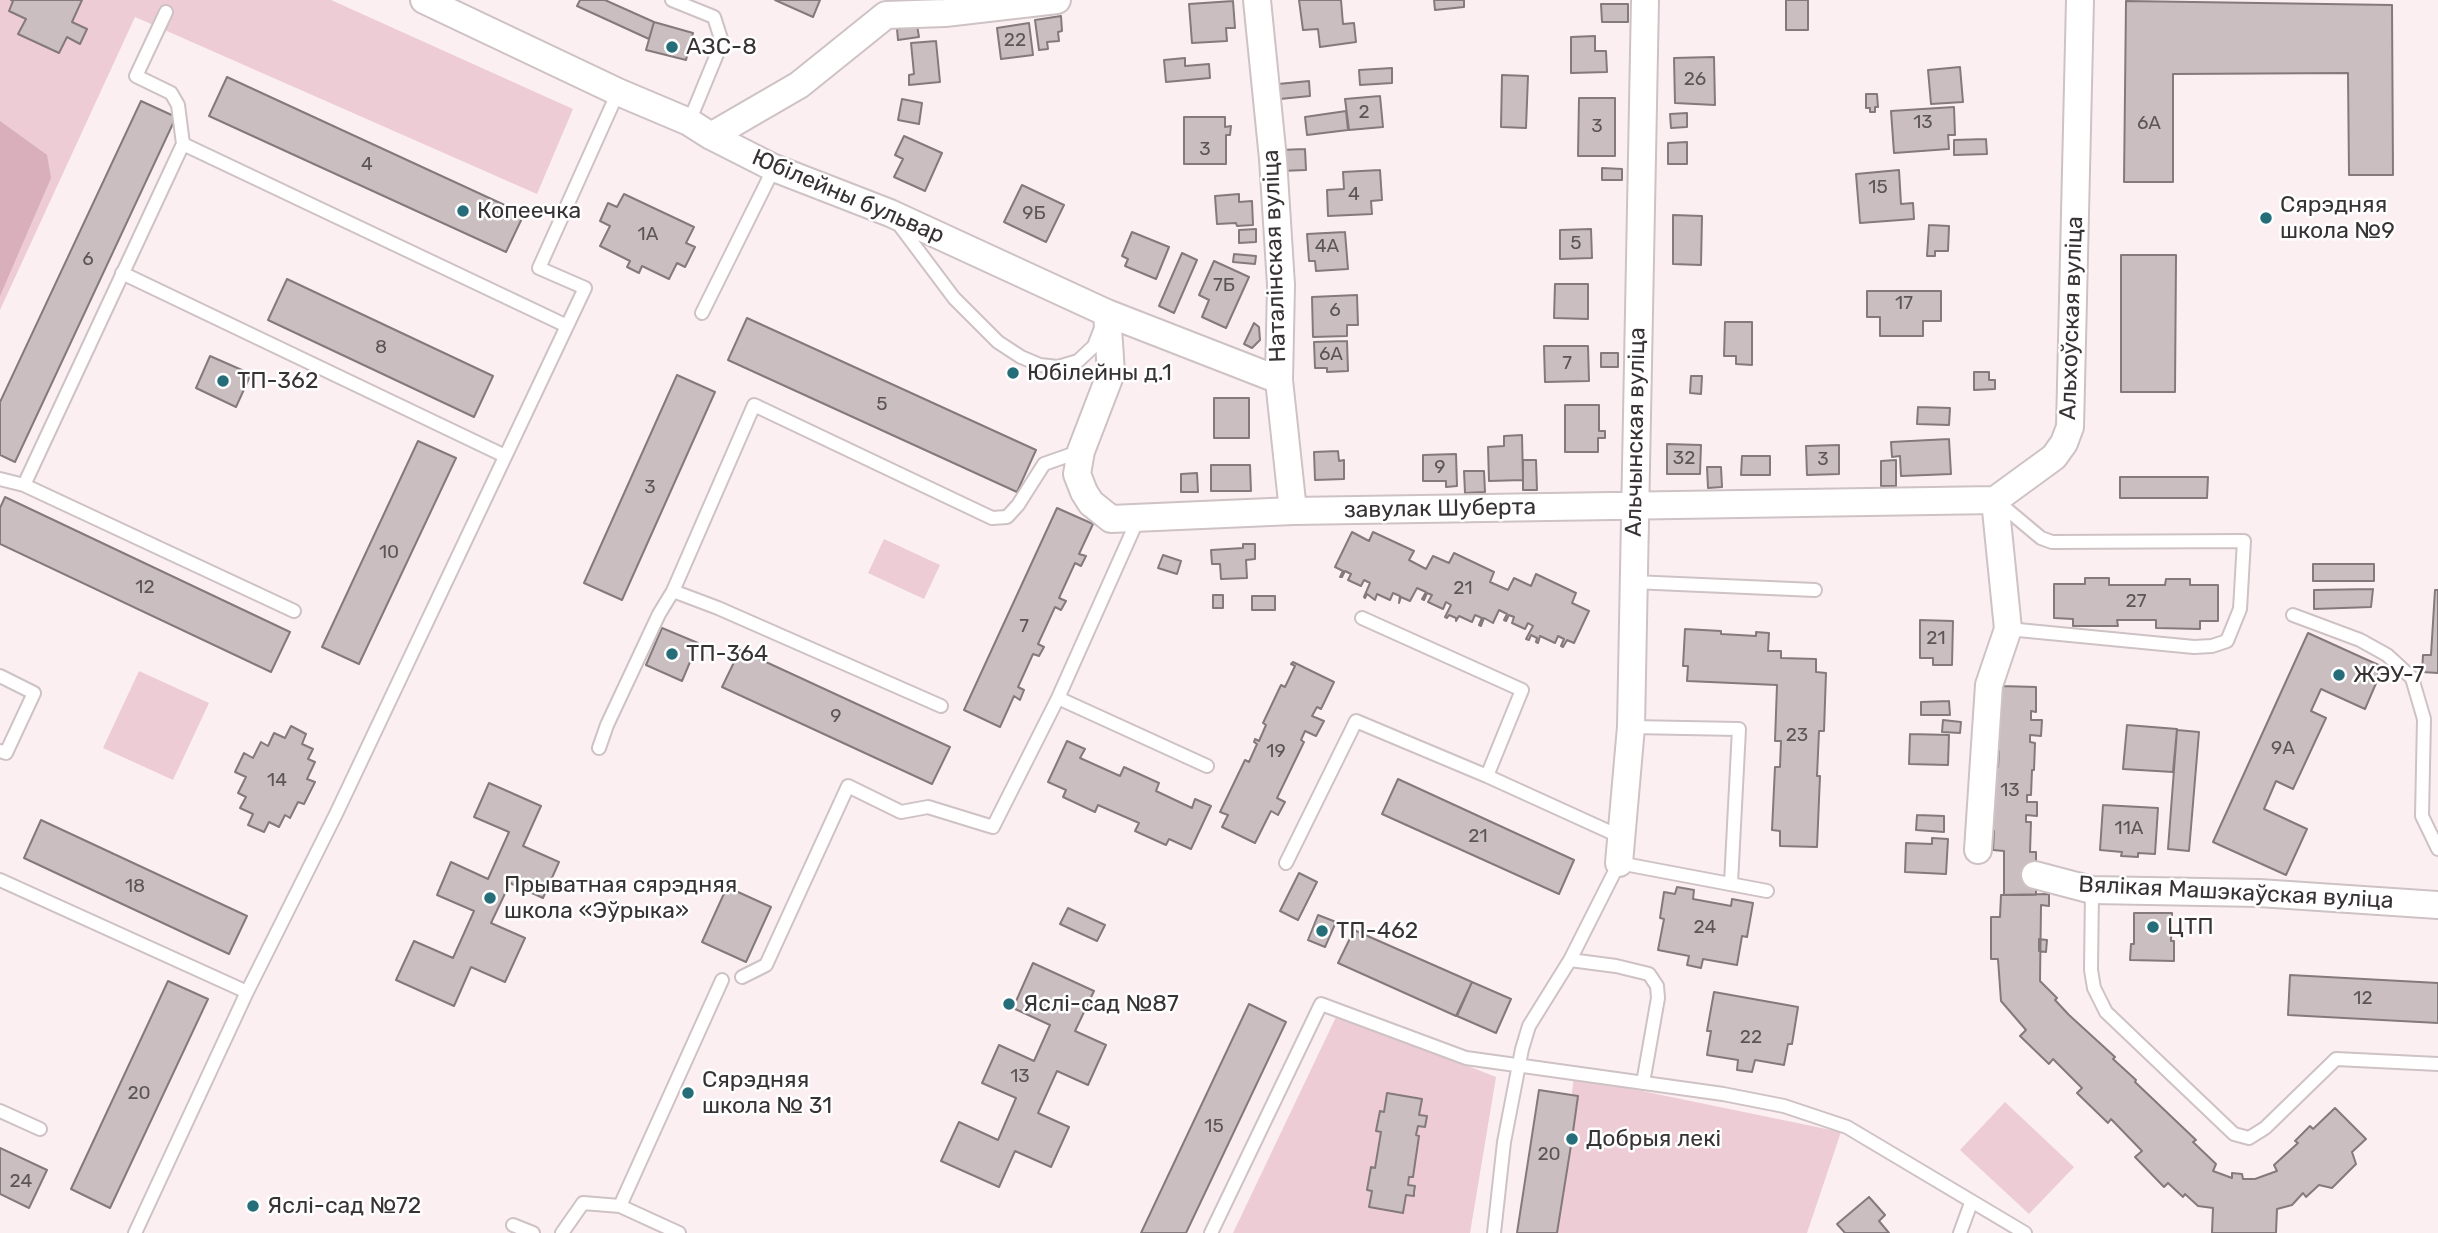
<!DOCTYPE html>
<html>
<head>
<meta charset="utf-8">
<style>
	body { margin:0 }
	canvas { display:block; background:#fbeff2 }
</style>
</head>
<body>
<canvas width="2438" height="1233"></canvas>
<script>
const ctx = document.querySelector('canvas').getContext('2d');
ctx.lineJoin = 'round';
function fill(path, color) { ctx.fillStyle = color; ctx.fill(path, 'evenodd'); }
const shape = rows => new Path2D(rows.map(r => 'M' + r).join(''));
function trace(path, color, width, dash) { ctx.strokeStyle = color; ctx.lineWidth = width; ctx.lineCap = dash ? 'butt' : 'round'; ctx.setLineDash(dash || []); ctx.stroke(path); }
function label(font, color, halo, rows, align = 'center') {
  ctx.font = font + ' Rubik,sans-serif'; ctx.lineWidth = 5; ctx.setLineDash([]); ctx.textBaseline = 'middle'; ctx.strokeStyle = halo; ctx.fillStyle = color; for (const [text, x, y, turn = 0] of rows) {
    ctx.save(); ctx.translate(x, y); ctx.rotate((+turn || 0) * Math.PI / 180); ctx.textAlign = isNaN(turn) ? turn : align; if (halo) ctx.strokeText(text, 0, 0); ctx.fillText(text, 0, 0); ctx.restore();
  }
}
fill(shape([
	[0,0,331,0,573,109,537,194,135,17,0,310],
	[884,539,940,565,924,599,868,573],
	[139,671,209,703,173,780,103,748],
	[1337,1015,1496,1077,1470,1233,1233,1233],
	[1574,1077,1841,1132,1807,1233,1554,1233],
	[2005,1102,2074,1167,2029,1214,1960,1150]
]), '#edccd6');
fill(shape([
	[0,121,47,155,51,178,0,296]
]), '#d8afbb');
const building = shape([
	[11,0,82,0,72,22,87,29,80,44,67,37,59,53,18,34,26,19,9,11,13,1,11,0],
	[580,0,605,0,654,22,649,39,577,6,580,0],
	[775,0,820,0,813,17,775,0],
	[1299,0,1341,0,1343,24,1354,23,1356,42,1320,47,1318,29,1303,30,1299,0],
	[1434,0,1464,0,1464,7,1435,10,1434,0],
	[1786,0,1808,0,1808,30,1786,30,1786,0],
	[1233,1,1235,28,1226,28,1227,41,1192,43,1189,4,1233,1],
	[2126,1,2392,5,2393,175,2349,175,2348,73,2173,74,2173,182,2124,182,2126,1],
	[1601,4,1628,4,1628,22,1602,22,1601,4],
	[1061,16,1062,31,1058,32,1059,41,1047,42,1048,49,1039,50,1035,20,1061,16],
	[654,22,693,33,686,60,646,50,654,22],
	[1029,23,1033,55,1001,59,997,28,1029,23],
	[917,25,919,37,898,40,897,29,917,25],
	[1595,36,1595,51,1606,51,1607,72,1571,73,1571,37,1595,36],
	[936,41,940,82,909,85,909,75,914,74,911,43,936,41],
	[1714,57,1715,105,1675,103,1674,58,1714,57],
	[1185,58,1185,66,1209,64,1210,78,1166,82,1164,60,1185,58],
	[1960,67,1963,102,1931,104,1928,70,1960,67],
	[1392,68,1392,83,1360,85,1359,70,1392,68],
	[1502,75,1528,76,1526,128,1501,127,1502,75],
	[227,77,524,214,506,252,209,116,227,77],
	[1309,81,1310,96,1280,99,1278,84,1309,81],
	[1866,94,1877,94,1878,107,1875,107,1875,112,1870,112,1870,108,1866,108,1866,94],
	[1380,96,1383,127,1349,130,1345,99,1380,96],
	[1579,98,1615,98,1615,156,1578,156,1579,98],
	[902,99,922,103,919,124,898,120,902,99],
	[141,101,176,117,15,462,0,455,0,402,141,101],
	[1954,107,1955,135,1948,135,1949,149,1894,153,1891,111,1954,107],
	[1346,111,1348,130,1307,135,1305,117,1346,111],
	[1687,113,1687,127,1671,128,1670,114,1687,113],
	[1184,117,1225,117,1225,127,1231,126,1230,135,1226,135,1226,164,1184,164,1184,117],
	[904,136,942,153,925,191,894,177,903,159,895,155,904,136],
	[1986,139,1987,154,1954,155,1954,140,1986,139],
	[1687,142,1687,164,1668,164,1668,143,1687,142],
	[1305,149,1306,170,1281,171,1280,150,1305,149],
	[1602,168,1622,169,1622,180,1602,180,1602,168],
	[1380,170,1382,200,1371,201,1372,214,1328,216,1327,190,1344,189,1343,172,1380,170],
	[1899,170,1901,204,1913,203,1914,219,1860,223,1856,174,1899,170],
	[1022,185,1064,205,1046,242,1004,222,1022,185],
	[624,194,694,227,686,243,695,247,685,267,677,263,669,279,642,266,639,273,627,267,630,261,600,246,610,226,600,221,608,203,617,207,624,194],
	[1239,194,1239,202,1252,201,1253,225,1237,226,1236,223,1217,224,1215,196,1239,194],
	[1673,215,1702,216,1701,265,1673,264,1673,215],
	[1929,225,1949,226,1948,251,1935,251,1935,256,1927,256,1929,225],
	[1256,229,1256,242,1239,243,1239,230,1256,229],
	[1591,229,1592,258,1560,259,1560,230,1591,229],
	[1132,232,1169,247,1156,279,1125,266,1128,259,1122,256,1132,232],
	[1345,232,1348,269,1316,271,1315,261,1309,261,1307,234,1345,232],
	[1182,253,1197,260,1174,313,1159,306,1182,253],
	[1234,254,1256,256,1255,264,1233,262,1234,254],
	[2121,255,2176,255,2175,392,2121,392,2121,255],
	[1214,261,1249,277,1226,328,1202,317,1209,300,1199,295,1214,261],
	[287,279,493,376,474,417,268,320,287,279],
	[1555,284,1588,284,1588,319,1554,318,1555,284],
	[1867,291,1941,291,1941,321,1923,321,1923,336,1880,336,1880,317,1867,317,1867,291],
	[1357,295,1358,325,1347,325,1347,336,1313,337,1312,297,1357,295],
	[747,318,1036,450,1017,492,728,360,747,318],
	[1725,322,1752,322,1752,365,1736,364,1736,356,1724,356,1725,322],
	[1254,323,1259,327,1260,340,1252,348,1244,344,1254,323],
	[1347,341,1348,371,1327,372,1327,368,1315,368,1314,342,1347,341],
	[1544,346,1588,346,1589,381,1545,382,1544,346],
	[1601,353,1618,353,1618,367,1601,367,1601,353],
	[210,356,251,374,236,407,196,388,210,356],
	[1974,372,1989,372,1989,380,1995,380,1995,389,1974,390,1974,372],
	[677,375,715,392,622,600,584,583,677,375],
	[1691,376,1702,376,1701,394,1690,393,1691,376],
	[1214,398,1249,398,1249,438,1214,438,1214,398],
	[1565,405,1599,405,1599,431,1605,431,1605,438,1598,438,1598,452,1565,452,1565,405],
	[1918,407,1950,408,1949,425,1917,424,1918,407],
	[1522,435,1523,480,1489,481,1488,447,1504,446,1504,436,1522,435],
	[1949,439,1951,474,1901,476,1900,456,1892,457,1891,442,1949,439],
	[418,441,456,458,359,664,322,647,418,441],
	[1667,444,1701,445,1700,474,1667,474,1667,444],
	[1839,445,1839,474,1807,475,1806,446,1839,445],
	[1338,451,1339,461,1344,460,1344,479,1315,480,1314,452,1338,451],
	[1456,454,1457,486,1446,487,1446,481,1423,481,1423,455,1456,454],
	[1742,456,1770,456,1770,475,1741,475,1742,456],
	[1523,460,1536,460,1537,490,1523,490,1523,460],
	[1896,460,1896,486,1881,486,1881,461,1896,460],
	[1211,465,1250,465,1251,491,1211,491,1211,465],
	[1707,467,1721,467,1722,487,1708,488,1707,467],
	[1464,471,1484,471,1485,492,1465,493,1464,471],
	[1197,473,1198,492,1181,492,1181,474,1197,473],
	[2120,477,2208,477,2207,498,2120,498,2120,477],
	[5,497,290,632,271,672,0,544,0,508,5,497],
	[1057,508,1093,524,1079,554,1086,556,1081,566,1075,563,1059,598,1066,601,1061,610,1055,607,1038,644,1044,647,1039,656,1033,654,1018,687,1024,690,1020,700,1014,696,1000,727,964,710,1057,508],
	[1352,532,1369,541,1373,532,1414,551,1409,560,1426,569,1433,556,1449,563,1454,553,1494,572,1490,582,1508,590,1514,578,1531,586,1536,574,1576,593,1572,603,1589,611,1574,643,1567,640,1563,647,1561,646,1564,639,1558,636,1555,643,1540,636,1538,643,1536,642,1537,638,1531,635,1529,640,1526,639,1533,626,1528,623,1525,629,1512,623,1514,617,1509,615,1506,621,1504,620,1507,614,1499,610,1493,623,1484,618,1481,626,1479,625,1482,618,1475,615,1472,622,1459,616,1456,621,1456,618,1449,615,1447,618,1445,617,1451,605,1446,602,1443,609,1428,602,1432,595,1427,593,1424,600,1422,599,1426,592,1417,588,1410,601,1401,597,1399,603,1400,596,1393,593,1390,600,1377,594,1375,600,1367,594,1365,598,1364,597,1370,583,1364,580,1361,586,1348,580,1351,574,1345,571,1342,577,1340,577,1343,571,1335,567,1352,532],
	[1243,544,1255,544,1255,559,1246,560,1247,578,1221,579,1220,564,1212,564,1211,550,1243,548,1243,544],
	[1163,555,1181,561,1177,574,1158,568,1163,555],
	[2313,564,2374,564,2374,581,2313,581,2313,564],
	[2085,578,2109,578,2109,585,2165,585,2166,579,2190,579,2190,585,2218,585,2218,621,2200,621,2200,629,2156,628,2156,620,2117,620,2118,626,2073,626,2073,619,2054,618,2054,584,2085,584,2085,578],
	[2373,589,2371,607,2314,609,2314,590,2373,589],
	[2435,590,2438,590,2438,673,2422,672,2423,655,2431,655,2435,590],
	[1213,595,1223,595,1223,608,1213,608,1213,595],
	[1252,596,1275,596,1275,610,1252,610,1252,596],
	[1920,620,1953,621,1952,665,1933,665,1933,658,1920,658,1920,620],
	[662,628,698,643,682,681,646,665,662,628],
	[1685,629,1721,631,1721,634,1756,636,1756,632,1769,633,1768,651,1781,651,1781,658,1816,659,1816,672,1826,673,1824,731,1819,731,1817,776,1820,776,1817,847,1780,846,1780,831,1772,830,1775,767,1780,767,1781,741,1775,741,1777,685,1687,681,1688,666,1683,666,1685,629],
	[2308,633,2383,667,2365,709,2321,689,2311,711,2326,718,2293,789,2276,781,2264,809,2307,829,2286,875,2213,842,2308,633],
	[740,650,950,747,932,784,722,687,740,650],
	[1293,662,1334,682,1321,709,1317,707,1312,716,1324,721,1316,736,1305,731,1301,740,1304,742,1277,798,1285,802,1278,815,1271,811,1255,843,1222,827,1228,815,1220,812,1245,760,1249,762,1257,744,1254,742,1255,739,1259,741,1266,725,1263,723,1281,685,1285,687,1295,666,1291,664,1293,662],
	[2000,686,2036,687,2036,712,2031,711,2031,720,2042,720,2041,736,2030,735,2030,742,2035,743,2034,770,2032,770,2031,795,2027,795,2027,802,2037,802,2037,816,2026,815,2026,822,2031,822,2030,852,2036,852,2036,895,2004,895,2004,851,1993,850,1994,831,1988,831,1994,767,1998,767,1999,751,1992,750,2000,686],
	[1949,701,1950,715,1921,715,1921,702,1949,701],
	[1943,720,1961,722,1960,733,1942,732,1943,720],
	[2127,725,2177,729,2173,772,2123,769,2127,725],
	[291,726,306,734,302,744,313,749,308,759,315,762,307,779,315,782,304,804,298,802,290,818,285,815,279,827,269,822,264,832,248,825,253,814,240,808,246,797,238,793,246,777,235,772,244,753,253,758,261,742,268,746,274,733,285,738,291,726],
	[2177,730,2199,732,2189,851,2168,849,2177,730],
	[1910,734,1949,735,1948,765,1909,764,1910,734],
	[1067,741,1085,749,1080,758,1120,776,1124,767,1159,783,1156,791,1192,808,1195,799,1211,806,1191,849,1169,839,1166,845,1135,831,1139,823,1098,805,1095,812,1063,797,1066,790,1048,782,1067,741],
	[1398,779,1574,860,1559,894,1382,814,1398,779],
	[489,783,541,806,523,846,559,862,543,898,510,883,491,923,525,938,505,982,471,967,454,1006,396,980,414,941,453,958,474,911,437,895,451,862,488,879,509,832,474,817,489,783],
	[2103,805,2158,808,2155,854,2138,853,2138,857,2121,856,2122,852,2100,850,2103,805],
	[1917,815,1944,816,1944,832,1916,830,1917,815],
	[41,820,247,916,229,954,24,858,41,820],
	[1932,838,1948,839,1946,874,1905,872,1906,843,1932,844,1932,838],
	[1299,873,1317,882,1298,920,1280,911,1299,873],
	[727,887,771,907,746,962,702,942,727,887],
	[1677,887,1694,890,1693,899,1731,906,1732,899,1753,903,1747,937,1742,936,1737,965,1703,959,1701,968,1687,965,1689,956,1658,950,1664,919,1660,918,1664,892,1675,894,1677,887],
	[2049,894,2049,906,2041,905,2040,981,2057,998,2055,1000,2069,1015,2115,1057,2113,1059,2136,1080,2135,1082,2196,1140,2193,1142,2216,1164,2213,1171,2232,1178,2232,1173,2242,1174,2243,1179,2255,1179,2277,1171,2274,1165,2298,1143,2295,1141,2310,1126,2313,1129,2335,1108,2366,1139,2352,1152,2356,1164,2332,1188,2319,1185,2306,1197,2303,1193,2292,1205,2277,1209,2276,1233,2212,1233,2213,1208,2198,1206,2185,1194,2183,1197,2168,1183,2164,1187,2135,1157,2142,1151,2111,1119,2108,1123,2077,1093,2082,1088,2053,1059,2049,1064,2020,1036,2026,1030,2001,1001,1998,959,1991,959,1991,917,2000,917,2001,895,2049,894],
	[1068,908,1105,925,1097,941,1060,924,1068,908],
	[2134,913,2172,913,2171,941,2174,941,2174,961,2130,960,2131,944,2134,944,2134,913],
	[1318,915,1336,922,1325,947,1308,940,1318,915],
	[1354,930,1472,982,1456,1016,1338,963,1354,930],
	[2039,939,2047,940,2046,952,2039,951,2039,939],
	[1033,963,1094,991,1075,1031,1106,1045,1088,1085,1057,1071,1038,1113,1069,1127,1051,1167,1015,1151,999,1187,941,1161,959,1122,998,1140,1016,1098,982,1083,999,1045,1034,1061,1050,1025,1013,1008,1033,963],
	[2290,975,2438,983,2438,1023,2288,1015,2290,975],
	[168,981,208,999,110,1208,71,1189,168,981],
	[1472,982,1511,999,1496,1033,1457,1016,1472,982],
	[1714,992,1798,1007,1792,1044,1788,1044,1784,1065,1755,1060,1752,1072,1737,1070,1738,1060,1707,1055,1711,1031,1707,1031,1714,992],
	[1249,1004,1286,1022,1186,1233,1141,1233,1249,1004],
	[1539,1090,1578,1096,1572,1139,1557,1233,1517,1233,1539,1090],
	[1387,1093,1422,1099,1419,1115,1427,1116,1425,1127,1418,1126,1416,1135,1419,1136,1413,1177,1409,1177,1408,1185,1415,1186,1414,1192,1414,1196,1406,1195,1403,1213,1369,1207,1372,1191,1367,1190,1371,1167,1375,1168,1381,1132,1376,1131,1380,1111,1384,1112,1387,1093],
	[0,1148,47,1170,29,1208,0,1194,0,1148],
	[1869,1197,1885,1215,1879,1221,1889,1233,1845,1233,1837,1224,1869,1197]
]);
fill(building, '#cabec1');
trace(building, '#84797c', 2);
const lane = shape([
	[672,0,714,17,722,42,689,122],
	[166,12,136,76,171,93,178,105,183,144,567,326],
	[183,144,24,485,294,611],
	[897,222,954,298,998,342,1021,357,1040,365,1058,367,1078,361,1094,346,1101,328],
	[122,273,505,456],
	[702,313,774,168],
	[0,479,24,485],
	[1998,502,2041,538,2052,542,2244,541,2240,609,2227,641,2212,646,2194,647,2008,629],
	[1633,582,1815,590],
	[673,591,718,608,941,706],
	[2293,615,2360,640,2387,655,2412,678,2424,719,2422,816,2438,849],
	[1362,618,1522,690,1487,776],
	[0,676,34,693,6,753,0,751],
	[1058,698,1207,766],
	[1631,727,1739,729,1731,883],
	[599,748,607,725,659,614,673,591,754,405,992,518,1007,517,1018,505,1044,464,1081,451],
	[1286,863,1356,721,1487,776,1621,837],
	[0,880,247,992],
	[2092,890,2091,970,2094,988,2106,1012,2234,1134,2249,1138,2265,1128,2336,1059,2438,1064],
	[1570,960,1616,966,1649,974,1657,986,1658,998,1643,1083],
	[742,977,766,965,848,786,901,812,928,807,993,827,1058,698,1138,519],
	[0,1111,40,1129],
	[620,1206,722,980],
	[513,1225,533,1233],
	[135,1233,247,992,336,814,585,288,539,268,618,92],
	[562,1233,583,1203,620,1206,679,1233],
	[1211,1233,1321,1004,1466,1058,1723,1094,1784,1106,1847,1127,2025,1233],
	[1494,1233,1504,1142,1522,1049,1529,1026,1570,960,1619,863,1767,891],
	[1960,1233,1971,1203]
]);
const street = shape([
	[424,0,618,92,689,122,711,136,774,168,890,213,1107,313,1279,380],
	[1257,0,1273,159,1281,285,1279,380,1293,511],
	[711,136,799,85,886,15,945,13,1057,0],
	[1107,313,1111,373,1081,451,1077,474,1084,492,1091,503,1111,519,1293,511,1995,500],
	[1995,500,2054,457,2064,443,2070,427,2080,0],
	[1978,850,1989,685,2008,629,1995,500],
	[1619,863,1631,727,1645,0],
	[2035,875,2092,890,2259,893,2438,905]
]);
trace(lane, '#cec2c5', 16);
trace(street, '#cec2c5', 30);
trace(lane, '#fff', 12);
trace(street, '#fff', 26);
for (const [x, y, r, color] of [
	[672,47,7,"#256e79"],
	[463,211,7,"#256e79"],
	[2266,218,7,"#256e79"],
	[1013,373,7,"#256e79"],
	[223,381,7,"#256e79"],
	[672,654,7,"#256e79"],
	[2339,675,7,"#256e79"],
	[490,898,7,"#256e79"],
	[2153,927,7,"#256e79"],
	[1322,931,7,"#256e79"],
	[1009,1004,7,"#256e79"],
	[688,1093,7,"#256e79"],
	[1572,1139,7,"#256e79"],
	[253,1206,7,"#256e79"]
]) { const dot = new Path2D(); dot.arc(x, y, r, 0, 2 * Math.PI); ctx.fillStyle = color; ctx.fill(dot); trace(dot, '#fff', 2.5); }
label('19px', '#5c5557', null, [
	["22",1015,41],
	["26",1695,80],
	["2",1364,113],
	["13",1923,123],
	["6А",2149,124],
	["3",1597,127],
	["3",1205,150],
	["4",367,165],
	["15",1878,188],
	["4",1354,195],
	["9Б",1034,214],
	["1А",648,235],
	["5",1576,244],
	["4А",1327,247],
	["6",88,260],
	["7Б",1224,286],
	["17",1904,304],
	["6",1335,311],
	["8",381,348],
	["6А",1331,355],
	["7",1567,364],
	["5",882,405],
	["32",1684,459],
	["3",1823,460],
	["9",1440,468],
	["3",650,488],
	["10",389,553],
	["12",145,588],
	["21",1463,589],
	["27",2136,602],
	["7",1024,627],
	["21",1936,639],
	["9",836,717],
	["23",1797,736],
	["9А",2283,749],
	["19",1276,752],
	["14",277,781],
	["13",2010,791],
	["11А",2129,829],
	["21",1478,837],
	["18",135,887],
	["24",1705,928],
	["12",2363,999],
	["22",1751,1038],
	["13",1020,1077],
	["20",139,1094],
	["15",1214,1127],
	["20",1549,1155],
	["24",21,1182]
]);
label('23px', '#373234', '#fff', [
	["АЗС-8",686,47],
	["Сярэдняя",2280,205],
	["школа №9",2280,231],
	["Копеечка",477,211],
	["Юбілейны д.1",1027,373],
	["ТП-362",237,381],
	["ТП-364",686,654],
	["ЖЭУ-7",2353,675],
	["Прыватная сярэдняя",504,885],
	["школа «Эўрыка»",504,911],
	["ЦТП",2167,927],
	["ТП-462",1336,931],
	["Яслі-сад №87",1023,1004],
	["Сярэдняя",702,1080],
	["школа № 31",702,1106],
	["Добрыя лекі",1586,1139],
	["Яслі-сад №72",267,1206]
], 'left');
label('23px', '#373234', '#fff', [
	["Юбілейны бульвар",848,197,23],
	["Наталінская вуліца",1275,256,-92],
	["Альхоўская вуліца",2072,318,-88],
	["Альчынская вуліца",1636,432,-89],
	["завулак Шуберта",1440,509,-1],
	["Вялікая Машэкаўская вуліца",2236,893,3]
]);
</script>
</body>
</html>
